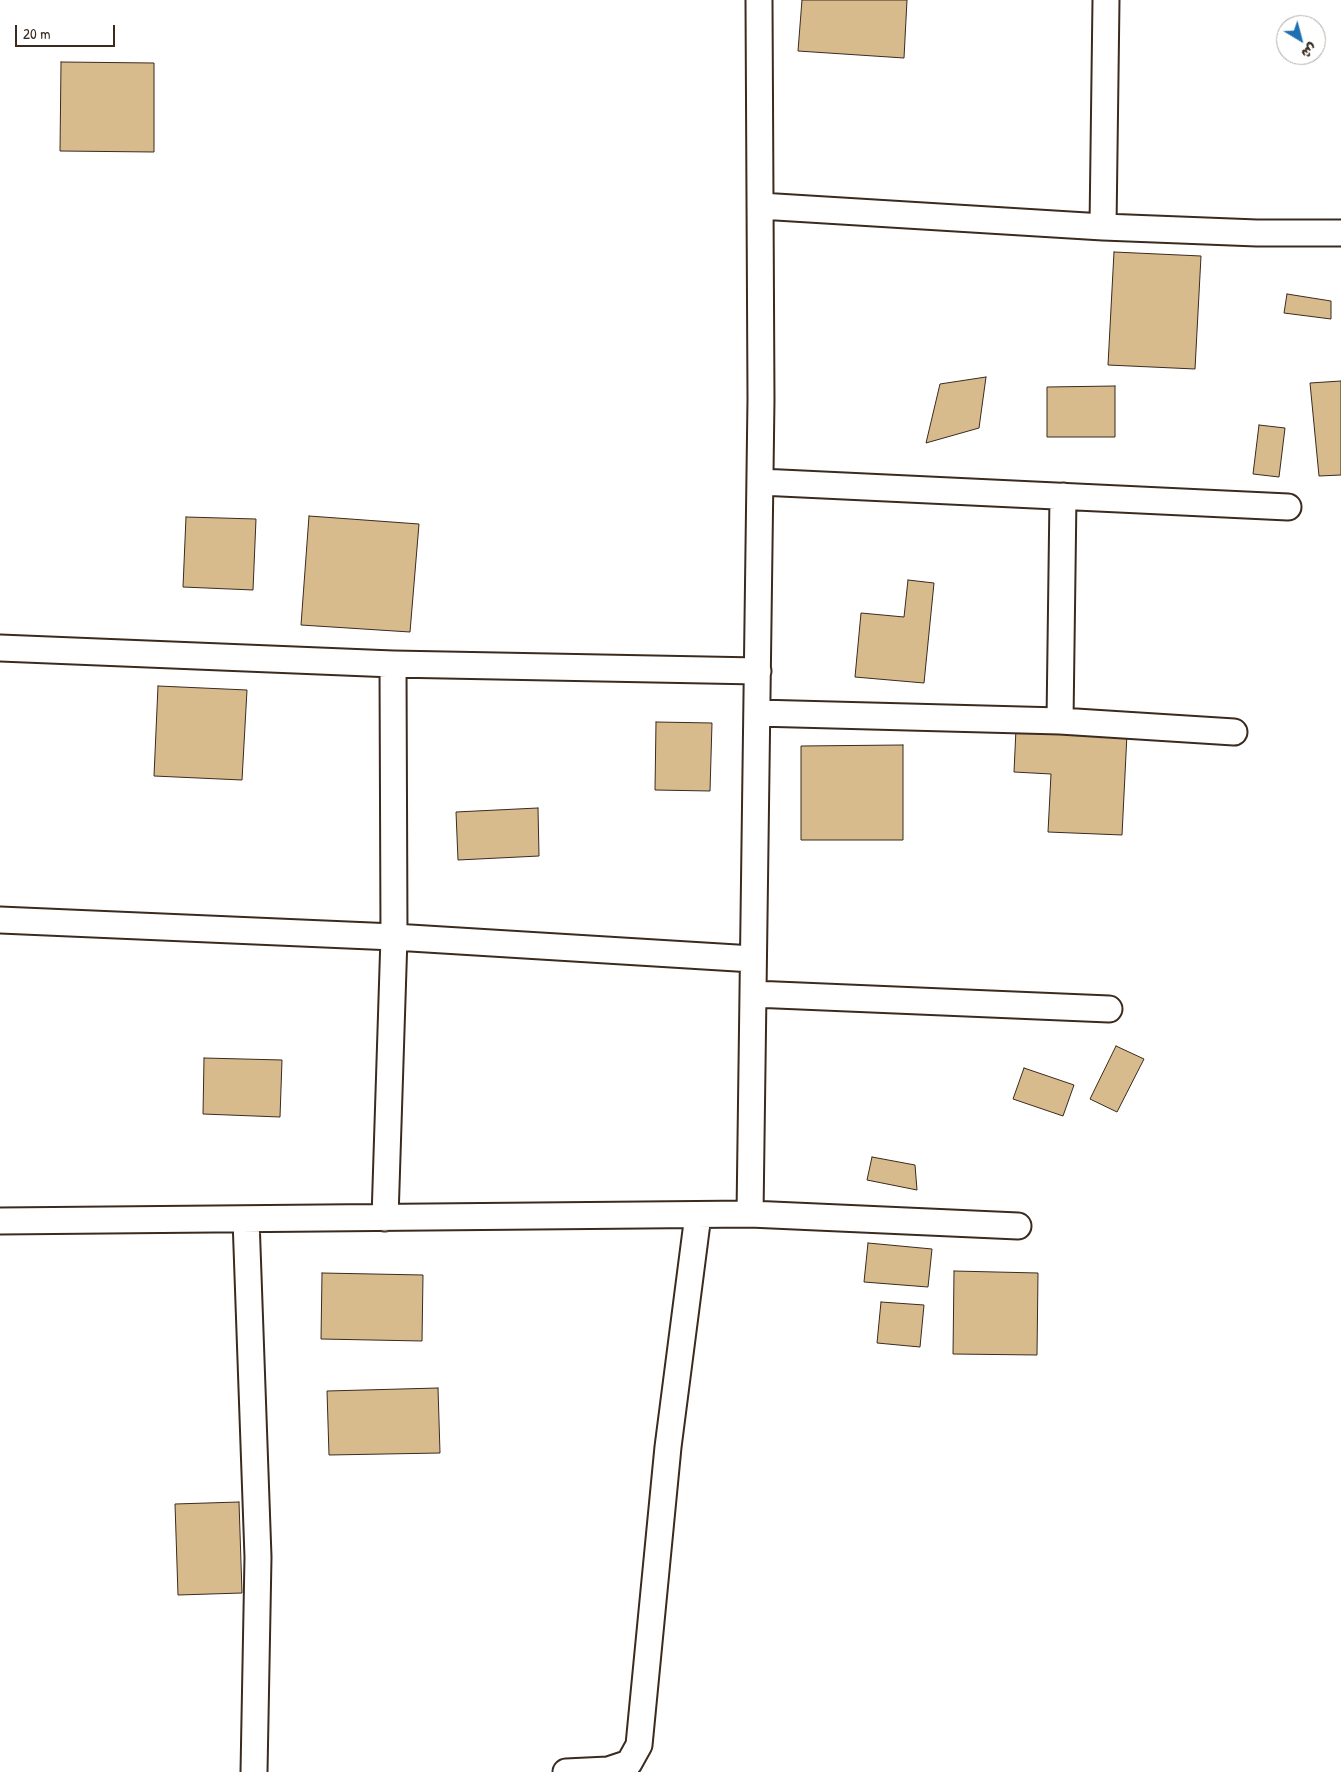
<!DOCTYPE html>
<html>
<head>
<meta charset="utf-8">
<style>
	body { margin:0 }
	#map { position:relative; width:1341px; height:1772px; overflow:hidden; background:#fff; font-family:"Patrick Hand","Playpen Sans Arabic",sans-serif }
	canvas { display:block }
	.north { position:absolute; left:1276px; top:15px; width:50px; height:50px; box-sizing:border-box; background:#fff; border:1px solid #b1aaa5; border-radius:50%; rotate:143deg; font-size:14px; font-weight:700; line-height:20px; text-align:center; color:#3b2a1e }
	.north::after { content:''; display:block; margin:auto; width:18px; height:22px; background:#1f6fb2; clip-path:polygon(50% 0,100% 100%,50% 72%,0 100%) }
	.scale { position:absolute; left:15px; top:25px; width:100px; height:22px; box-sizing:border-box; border:2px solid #3b2a1e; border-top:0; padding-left:6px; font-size:15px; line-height:18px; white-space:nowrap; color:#3b2a1e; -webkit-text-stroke:4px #fff; paint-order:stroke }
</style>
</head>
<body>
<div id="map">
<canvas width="1341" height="1772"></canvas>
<div class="north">ش</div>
<div class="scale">20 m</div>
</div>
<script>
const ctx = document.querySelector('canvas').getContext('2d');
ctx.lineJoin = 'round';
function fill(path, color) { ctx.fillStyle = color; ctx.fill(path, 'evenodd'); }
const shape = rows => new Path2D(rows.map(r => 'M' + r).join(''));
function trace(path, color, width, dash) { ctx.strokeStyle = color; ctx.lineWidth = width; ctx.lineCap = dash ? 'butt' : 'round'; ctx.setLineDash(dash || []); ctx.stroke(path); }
const building = shape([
	[802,0,907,0,904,58,798,51,802,0],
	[61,62,154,63,154,152,60,151,61,62],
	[1114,252,1201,256,1195,369,1108,365,1114,252],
	[1287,294,1331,301,1331,319,1284,313,1287,294],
	[986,377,979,428,926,443,940,384,986,377],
	[1341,381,1341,475,1319,476,1310,383,1341,381],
	[1115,386,1115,437,1047,437,1047,387,1115,386],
	[1259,425,1285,428,1279,477,1253,474,1259,425],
	[309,516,419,524,410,632,301,625,309,516],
	[186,517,256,519,253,590,183,587,186,517],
	[908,580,934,583,924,683,855,677,861,613,904,617,908,580],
	[158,686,247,690,242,780,154,776,158,686],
	[656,722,712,723,710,791,655,790,656,722],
	[1016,729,1127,734,1122,835,1048,832,1051,774,1014,772,1016,729],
	[903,745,903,840,801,840,801,746,903,745],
	[538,808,539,856,458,860,456,812,538,808],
	[1116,1046,1144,1059,1117,1112,1090,1099,1116,1046],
	[204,1058,282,1060,280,1117,203,1114,204,1058],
	[1024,1068,1074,1085,1063,1116,1013,1099,1024,1068],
	[872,1157,915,1165,917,1190,867,1180,872,1157],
	[868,1243,932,1249,928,1287,864,1282,868,1243],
	[954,1271,1038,1273,1037,1355,953,1354,954,1271],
	[322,1273,423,1275,422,1341,321,1339,322,1273],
	[881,1302,924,1305,920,1347,877,1343,881,1302],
	[438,1388,440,1453,329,1455,327,1391,438,1388],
	[239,1502,242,1593,178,1595,175,1504,239,1502]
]);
fill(building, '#d8bb8c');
trace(building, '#3b2a1e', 1);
const minor = shape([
	[760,206,1103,227,1257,233,1341,233],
	[1103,227,1106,0],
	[760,482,1288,507],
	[0,648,393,664,758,671],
	[757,713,1060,721,1234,732],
	[1060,721,1063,496],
	[0,920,394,937,753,959],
	[753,994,1109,1009],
	[750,1214,761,399,759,0],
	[385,1218,394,937,393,664],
	[246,1219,258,1557,254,1772],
	[0,1221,750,1214,1018,1226],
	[566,1772,608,1770,629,1763,639,1745,668,1447,698,1215]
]);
trace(minor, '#3b2a1e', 29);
trace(minor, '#fff', 25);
</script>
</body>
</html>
